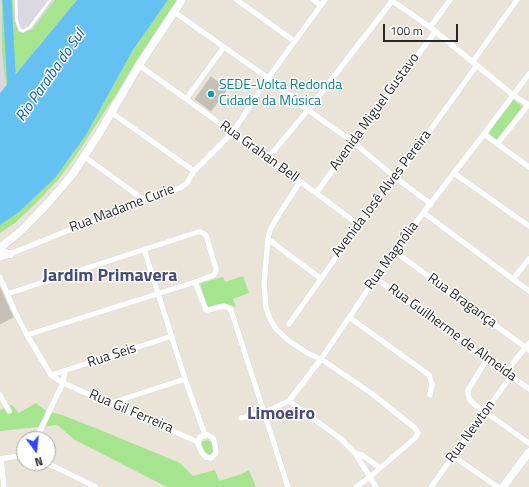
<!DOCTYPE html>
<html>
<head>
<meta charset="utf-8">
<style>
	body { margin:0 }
	#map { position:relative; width:529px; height:487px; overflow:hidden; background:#eae3d7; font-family:"Titillium Web",sans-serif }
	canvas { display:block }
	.north { position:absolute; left:16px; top:431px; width:40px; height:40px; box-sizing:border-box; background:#fff; border:1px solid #a9a9a9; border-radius:50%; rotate:165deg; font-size:11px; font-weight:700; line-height:16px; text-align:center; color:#272727 }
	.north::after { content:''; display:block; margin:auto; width:14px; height:18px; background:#2f46ff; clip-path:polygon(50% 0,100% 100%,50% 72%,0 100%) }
	.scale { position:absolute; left:383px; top:24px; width:75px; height:18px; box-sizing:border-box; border:2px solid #272727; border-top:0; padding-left:5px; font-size:12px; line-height:14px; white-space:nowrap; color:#272727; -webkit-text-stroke:3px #fff; paint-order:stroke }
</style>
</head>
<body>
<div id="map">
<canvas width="529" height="487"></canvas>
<div class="north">N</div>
<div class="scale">100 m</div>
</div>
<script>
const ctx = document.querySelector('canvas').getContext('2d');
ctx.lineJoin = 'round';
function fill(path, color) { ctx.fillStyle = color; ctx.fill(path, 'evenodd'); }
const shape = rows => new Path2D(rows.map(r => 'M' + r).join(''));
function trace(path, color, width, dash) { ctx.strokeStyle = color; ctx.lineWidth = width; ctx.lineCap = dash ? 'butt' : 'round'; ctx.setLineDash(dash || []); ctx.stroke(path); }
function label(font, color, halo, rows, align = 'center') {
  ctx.font = font + ' "Titillium Web",sans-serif'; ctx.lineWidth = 3; ctx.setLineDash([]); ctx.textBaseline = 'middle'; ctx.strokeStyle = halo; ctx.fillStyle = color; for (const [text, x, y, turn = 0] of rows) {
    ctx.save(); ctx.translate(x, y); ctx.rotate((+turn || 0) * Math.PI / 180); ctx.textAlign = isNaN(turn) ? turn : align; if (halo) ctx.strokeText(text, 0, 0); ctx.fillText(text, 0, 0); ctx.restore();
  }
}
fill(shape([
	[0,0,77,0,0,93]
]), '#dcd8e2');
fill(shape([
	[2,0,13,0,14,20,20,32,32,30,55,0,77,0,6,85,2,51],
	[168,0,178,0,73,160,57,181,35,204,16,222,0,233,0,220,20,210,55,178,86,135,133,50],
	[513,99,524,108,497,141,488,133],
	[243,276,249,293,233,299,236,307,227,304,211,308,207,307,200,283,223,277,225,282],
	[36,403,46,411,62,415,98,429,180,463,193,476,215,470,219,481,242,474,249,470,256,487,167,487,75,440,57,425,0,431,0,410,12,405,19,413],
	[208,440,214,444,214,454,211,456,207,455,201,446,203,441]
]), '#a6e490');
fill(shape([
	[77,0,168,0,133,50,86,135,55,178,20,211,0,225,0,93]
]), '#64c1f2');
trace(shape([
	[7,0,12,90]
]), '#64c1f2', 9);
const building = shape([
	[211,77,227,89,211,111,195,99,211,77],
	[0,288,13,317,0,324,0,288]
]);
fill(building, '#c5c0b7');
trace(building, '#c5bfb1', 1);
const lane = shape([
	[16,0,17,22,20,30,23,31,30,27,50,0]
]);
const street = shape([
	[237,0,294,41],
	[313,0,321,5],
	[391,0,430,27,513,95,529,105],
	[173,11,268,78,308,110,353,142,396,178,431,204],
	[430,27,450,0],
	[473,61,517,0],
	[139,65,316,193,359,225],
	[186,99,224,47],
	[112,113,194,171],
	[484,134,529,167],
	[497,144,528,105],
	[85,157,144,200],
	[268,158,308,110,392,1],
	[454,173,529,226],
	[300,182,276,219,270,230,268,239,264,283,266,308,270,319,276,329,289,341,309,354,321,359,371,393,415,428,418,433,415,438,407,445,370,477,356,487],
	[316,193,435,32],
	[424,213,529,291],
	[268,239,320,278],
	[144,249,185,379,205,435],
	[394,251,529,350],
	[0,258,144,200,180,188,187,183,194,171,233,132,268,78,325,0],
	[0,277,16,314,27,335,51,375,63,383,36,439],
	[375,278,529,389],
	[513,279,529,259],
	[195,282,206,310,208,310,224,306,227,307,231,310,288,487],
	[7,294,198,232,201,232,206,235,216,269,216,271,214,275,195,282,27,335],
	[349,317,429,375,432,384,430,395],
	[289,324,359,225,396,178,477,65],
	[487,359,468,390,468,394,470,400,474,404,529,443],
	[65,371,63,383,198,442],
	[506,372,529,343],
	[51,375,172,336],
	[0,395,9,411],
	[289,401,341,439,355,453,376,487],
	[111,403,185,379],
	[241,418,263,413,289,401,321,359,394,251,484,134,529,74],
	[208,435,213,438,215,445,216,453,211,458,206,457,202,453,198,444,200,437,208,435],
	[355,453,362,455,380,468],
	[454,457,498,487],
	[0,459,24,455],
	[1,459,4,487],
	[47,463,96,487],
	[431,487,511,376]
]);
const secondary = shape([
	[0,248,22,230,49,202,72,175,100,132,139,65,182,0],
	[0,250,4,253,10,254],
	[503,487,529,452]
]);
trace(lane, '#cccee1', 4);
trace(street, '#cccee1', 6);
trace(secondary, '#cccee1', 9);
trace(lane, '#fff', 3);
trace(street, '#fff', 5.5);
trace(secondary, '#fff', 8);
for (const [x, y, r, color] of [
	[211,94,4,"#0f9aa8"]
]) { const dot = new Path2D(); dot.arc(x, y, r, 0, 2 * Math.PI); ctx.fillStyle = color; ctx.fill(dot); trace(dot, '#fff', 1.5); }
label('14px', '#0d838f', '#fff', [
	["SEDE-Volta Redonda",219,86],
	["Cidade da Música",219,102]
], 'left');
label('14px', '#272727', '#fff', [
	["Avenida Miguel Gustavo",375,112,-54],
	["Rua Grahan Bell",259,152,36],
	["Avenida José Alves Pereira",382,194,-53],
	["Rua Madame Curie",122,209,-21],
	["Rua Magnólia",392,256,-54],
	["Rua Bragança",462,301,36],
	["Rua Guilherme de Almeida",452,333,36],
	["Rua Seis",112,356,-18],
	["Rua Gil Ferreira",131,412,23],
	["Rua Newton",471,432,-54]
]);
label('italic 15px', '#085c99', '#fff', [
	["Rio Paraíba do Sul",51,76,-55]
]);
label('bold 18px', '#464b78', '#fff', [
	["Jardim Primavera",110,277],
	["Limoeiro",281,415]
]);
</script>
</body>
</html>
